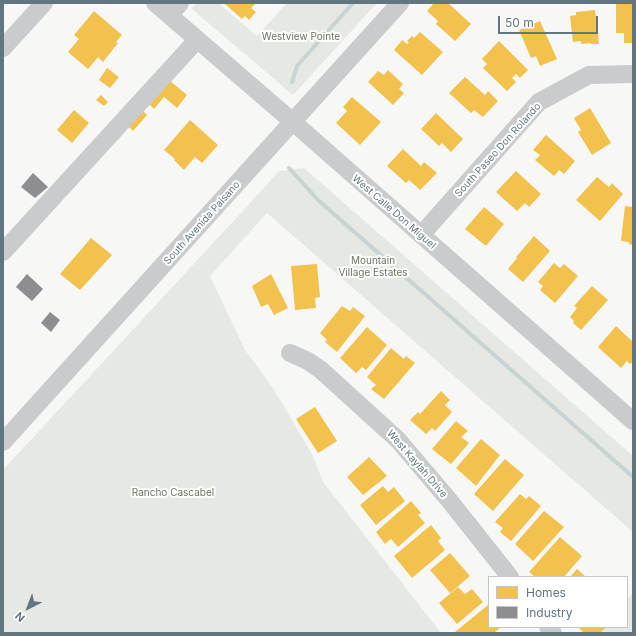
<!DOCTYPE html>
<html>
<head>
<meta charset="utf-8">
<style>
	body { margin:0 }
	#map { position:relative; width:636px; height:636px; overflow:hidden; background:#f7f7f6; font-family:Inter,sans-serif }
	canvas { display:block }
	.frame { position:absolute; inset:0; border:4px solid #627680; pointer-events:none }
	.legend { position:absolute; left:488px; top:576px; width:140px; height:52px; box-sizing:border-box; background:#fff; border:1px solid #c0c8cc; margin:0; padding:5px 7px; list-style:none; font-size:12px; color:#627680 }
	.legend li { display:flex; align-items:center; gap:8px; height:20px }
	.legend b { width:20px; border:1px solid #c0c8cc }
	.north { position:absolute; left:8px; top:588px; width:40px; height:40px; -webkit-text-stroke:3px #fff; paint-order:stroke; rotate:222deg; font-size:11px; font-weight:700; line-height:16px; text-align:center; color:#627680 }
	.north::after { content:''; display:block; margin:auto; width:14px; height:18px; background:#627680; clip-path:polygon(50% 0,100% 100%,50% 72%,0 100%) }
	.scale { position:absolute; left:498px; top:16px; width:100px; height:18px; box-sizing:border-box; border:2px solid #627680; border-top:0; padding-left:5px; font-size:12px; line-height:14px; white-space:nowrap; color:#627680; -webkit-text-stroke:3px #fff; paint-order:stroke }
</style>
</head>
<body>
<div id="map">
<canvas width="636" height="636"></canvas>
<div class="frame"></div>
<ul class="legend">
<li><b style="height:11px;background:#f2c14e"></b>Homes</li>
<li><b style="height:11px;background:#8d8d92"></b>Industry</li>
</ul>
<div class="north">N</div>
<div class="scale">50 m</div>
</div>
<script>
const ctx = document.querySelector('canvas').getContext('2d');
ctx.lineJoin = 'round';
function fill(path, color) { ctx.fillStyle = color; ctx.fill(path, 'evenodd'); }
const shape = rows => new Path2D(rows.map(r => 'M' + r).join(''));
function trace(path, color, width, dash) { ctx.strokeStyle = color; ctx.lineWidth = width; ctx.lineCap = dash ? 'butt' : 'round'; ctx.setLineDash(dash || []); ctx.stroke(path); }
function label(font, color, halo, rows, align = 'center') {
  ctx.font = font + ' Inter,sans-serif'; ctx.lineWidth = 4; ctx.setLineDash([]); ctx.textBaseline = 'middle'; ctx.strokeStyle = halo; ctx.fillStyle = color; for (const [text, x, y, turn = 0] of rows) {
    ctx.save(); ctx.translate(x, y); ctx.rotate((+turn || 0) * Math.PI / 180); ctx.textAlign = isNaN(turn) ? turn : align; if (halo) ctx.strokeText(text, 0, 0); ctx.fillText(text, 0, 0); ctx.restore();
  }
}
fill(shape([
	[197,3,218,3,257,36,287,3,377,3,293,95,192,9],
	[304,168,633,456,633,532,267,213,210,276,245,350,273,388,312,454,323,482,441,633,3,633,3,470,253,200,279,171],
	[633,593,633,633,597,633,602,627,627,627,627,599]
]), '#e6e8e3');
fill(shape([
	[224,3,256,3,251,8,256,12,249,20,245,16,242,19],
	[434,3,448,3,471,24,455,41,436,24,438,21,427,11],
	[616,3,633,3,633,43,624,43,624,33,616,33],
	[595,10,599,44,591,44,591,43,581,44,581,41,573,42,570,16,576,15,576,12],
	[94,11,122,35,116,42,118,43,103,62,98,57,88,69,68,52,79,39,74,35],
	[540,21,557,59,540,66,536,56,531,58,519,30],
	[420,32,443,52,422,75,394,50,402,40,407,44,409,43,407,41,412,36,414,38],
	[499,41,528,70,520,78,516,74,512,78,516,82,507,91,483,68,487,64,482,59],
	[107,68,119,77,110,88,99,80],
	[388,70,403,84,399,89,404,93,393,105,368,82,378,71,384,75],
	[465,77,485,95,488,91,498,101,483,117,474,110,471,113,449,93],
	[169,80,187,95,177,108,164,97,154,109,148,103],
	[101,95,108,102,104,106,96,100],
	[352,97,381,122,360,145,336,123,347,111,343,107],
	[590,108,611,143,592,155,578,132,581,130,574,118],
	[74,110,89,123,72,143,57,130],
	[142,110,147,115,133,131,128,126],
	[436,113,463,139,451,152,442,143,439,146,421,129],
	[190,120,218,145,202,163,195,157,184,170,174,160,175,159,164,150],
	[546,135,575,161,564,174,559,170,554,176,535,160,540,155,533,150],
	[403,149,421,166,424,162,437,173,420,190,409,180,406,183,387,166],
	[516,171,541,194,529,207,525,203,517,211,496,192],
	[597,177,609,187,612,183,623,194,600,221,576,200],
	[625,206,633,207,633,245,629,244,629,242,621,241],
	[484,207,504,224,486,246,465,229],
	[534,236,550,251,523,282,508,269,517,258,516,257],
	[91,238,112,255,80,290,60,274],
	[554,263,560,268,564,264,578,276,555,303,540,290,543,286,538,282],
	[317,264,320,297,315,298,316,308,295,310,291,266],
	[271,274,288,308,274,315,268,304,261,307,252,286],
	[592,286,608,300,581,330,573,323,574,321,570,317,577,308,574,306],
	[342,306,350,311,353,307,365,316,337,352,325,342,327,340,320,333],
	[616,326,633,342,633,361,630,364,627,361,621,368,598,347],
	[367,327,387,345,366,370,362,367,356,373,340,358],
	[391,348,404,359,406,356,415,363,384,399,371,389,376,385,367,377],
	[441,391,450,400,445,405,452,412,435,431,432,428,426,434,410,420,418,412,420,414],
	[315,407,337,441,318,453,296,419],
	[456,421,468,431,461,437,469,443,451,464,432,449],
	[481,439,500,455,476,486,456,468],
	[369,457,387,476,363,495,347,477],
	[505,459,524,475,493,511,474,494],
	[383,486,388,492,394,487,405,501,376,525,360,505],
	[520,494,526,499,529,496,541,506,511,541,500,532,503,528,495,522],
	[411,501,421,513,418,515,425,523,398,547,391,539,385,544,376,532],
	[544,511,564,527,533,561,515,544],
	[431,525,441,538,438,541,445,550,412,578,394,556],
	[560,537,582,556,564,577,535,577,529,572],
	[450,553,470,576,450,593,430,570],
	[577,569,586,577,570,577],
	[458,587,465,594,472,589,483,602,457,624,439,603],
	[488,605,489,627,501,627,494,633,456,633,455,632],
	[578,627,606,627,600,633,584,633]
]), '#f2c14e');
fill(shape([
	[33,173,48,187,35,198,21,187],
	[27,274,43,289,32,301,16,287],
	[50,312,60,320,51,332,41,323]
]), '#8d8d92');
trace(shape([
	[292,82,297,66,353,3],
	[289,168,318,200,633,477]
]), '#c8d3d4', 4);
trace(shape([
	[155,3,293,122,633,421],
	[170,15,180,3],
	[3,48,44,3],
	[421,235,539,102,589,75,633,74],
	[3,252,197,40],
	[290,353,308,361,321,370,398,440,449,500,510,577],
	[3,442,400,3],
	[548,627,553,633]
]), '#c9cbcc', 18);
label('10px', '#677861', '#fff', [
	["Westview Pointe",301,37],
	["Mountain",373,261],
	["Village Estates",373,273],
	["Rancho Cascabel",173,493]
]);
label('10px', '#627680', '#fff', [
	["South Paseo Don Rolando",498,150,-48],
	["West Calle Don Miguel",394,212,41],
	["South Avenida Paisano",202,223,-48],
	["West Kaylah Drive",417,464,49]
]);
</script>
</body>
</html>
